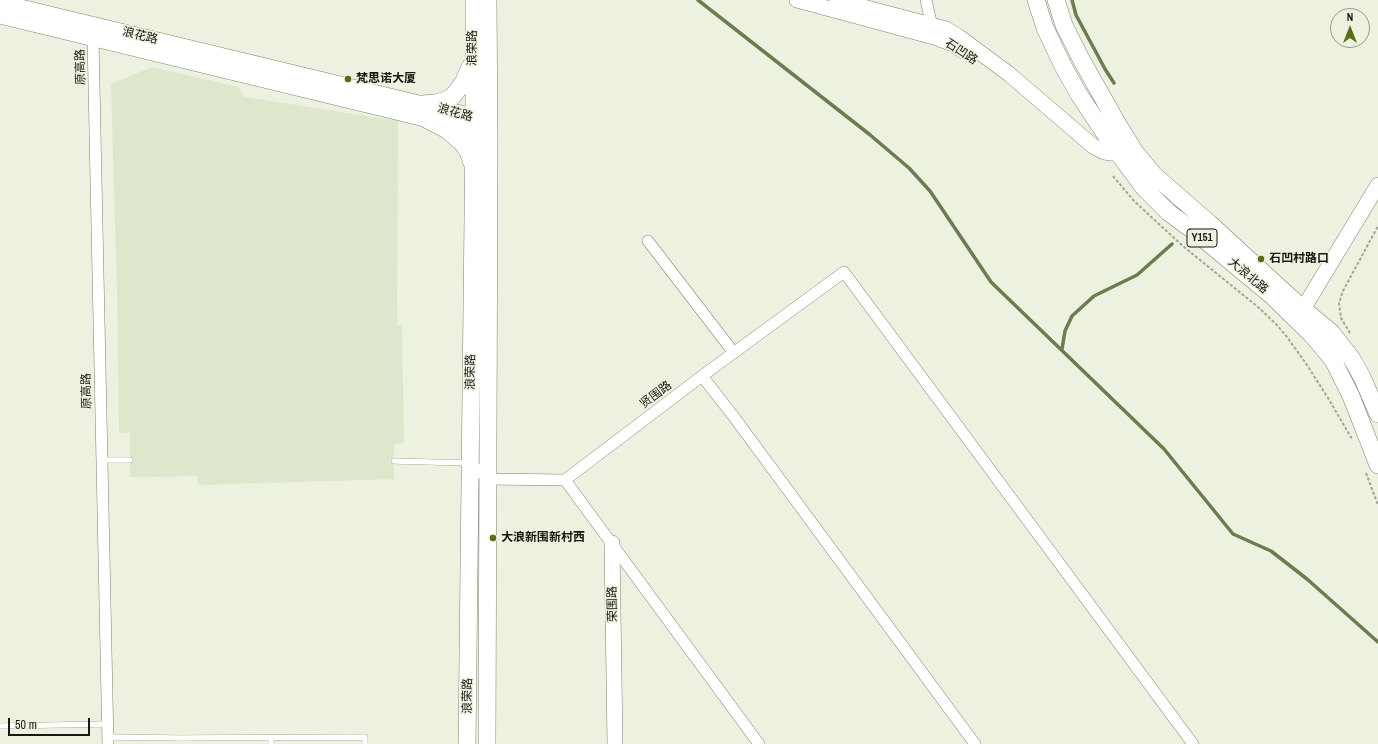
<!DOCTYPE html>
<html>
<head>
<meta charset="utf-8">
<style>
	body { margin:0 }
	#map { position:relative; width:1378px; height:744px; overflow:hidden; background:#ecf2df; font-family:"Archivo Narrow",sans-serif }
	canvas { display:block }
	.north { position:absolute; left:1330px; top:8px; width:40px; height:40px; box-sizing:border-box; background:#ecf2df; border:1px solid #969b8d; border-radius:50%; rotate:0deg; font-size:11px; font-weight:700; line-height:16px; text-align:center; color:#161811 }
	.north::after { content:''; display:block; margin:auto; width:14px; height:18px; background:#596b17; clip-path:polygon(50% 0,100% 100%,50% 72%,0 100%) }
	.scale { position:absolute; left:8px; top:718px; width:82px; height:18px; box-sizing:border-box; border:2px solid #161811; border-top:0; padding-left:5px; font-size:12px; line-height:14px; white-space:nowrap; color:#161811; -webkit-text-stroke:3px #ecf2df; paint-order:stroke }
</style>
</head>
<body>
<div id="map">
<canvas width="1378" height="744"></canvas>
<div class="north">N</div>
<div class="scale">50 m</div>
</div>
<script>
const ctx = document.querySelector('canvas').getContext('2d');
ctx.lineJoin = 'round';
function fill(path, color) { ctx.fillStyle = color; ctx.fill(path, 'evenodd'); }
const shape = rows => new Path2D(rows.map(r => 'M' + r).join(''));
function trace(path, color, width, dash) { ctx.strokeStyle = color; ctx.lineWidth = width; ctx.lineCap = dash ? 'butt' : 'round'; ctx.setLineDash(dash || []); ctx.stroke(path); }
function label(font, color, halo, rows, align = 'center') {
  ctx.font = font + ' "Archivo Narrow","Noto Sans SC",sans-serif'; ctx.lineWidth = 3; ctx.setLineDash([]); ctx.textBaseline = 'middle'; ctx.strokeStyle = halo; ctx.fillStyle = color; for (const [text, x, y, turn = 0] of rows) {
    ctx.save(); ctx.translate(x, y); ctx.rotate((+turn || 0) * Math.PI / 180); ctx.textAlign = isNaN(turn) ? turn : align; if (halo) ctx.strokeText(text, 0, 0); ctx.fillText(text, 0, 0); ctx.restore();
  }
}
fill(shape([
	[152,67,238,87,245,97,398,121,397,325,402,325,404,443,394,444,394,479,198,485,197,476,130,477,130,433,119,433,117,292,111,84]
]), '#dee6cc');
trace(shape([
	[698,0,869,134,909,168,930,191,991,282,1164,449,1233,534,1271,551,1307,579,1378,642],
	[1072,0,1076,15,1105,69,1114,83],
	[1062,349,1065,331,1072,316,1094,296,1137,275,1172,244]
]), '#6e7a50', 3.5);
const lane = shape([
	[101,460,130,460],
	[394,461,468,463],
	[0,726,107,724],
	[108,737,178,738,365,737,365,744],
	[271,738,271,744]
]);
const street = shape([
	[926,0,933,31],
	[93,38,108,744],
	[648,241,734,353],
	[702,376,734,417,975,744],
	[470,463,488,479,565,480,702,376,844,272,1193,744],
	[565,480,759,744]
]);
const secondary = shape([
	[797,0,934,37,953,44,963,51],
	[837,0,946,29,959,37,1009,74,1093,146,1102,151,1109,153,1114,153,1115,149],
	[0,2,473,116,483,122],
	[0,16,474,131,485,127],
	[1295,316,1303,309,1378,185],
	[612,543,615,744]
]);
const primary = shape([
	[1036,0,1045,28,1063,66,1078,93,1115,149,1144,188,1168,212,1195,232,1271,295,1312,335,1333,360,1351,396,1378,465],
	[1056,0,1064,25,1081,59,1117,123,1135,152,1154,175,1209,223,1303,309,1331,332,1352,359,1362,377,1378,414],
	[423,104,436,103,446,100,453,96,463,83,470,67],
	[426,119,447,130,461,142,468,151,472,163],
	[467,744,474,131,474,0],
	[487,744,489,141,488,0]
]);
trace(lane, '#7f8473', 6);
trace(street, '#7f8473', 12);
trace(secondary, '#7f8473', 16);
trace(primary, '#7f8473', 18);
trace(shape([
	[1113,176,1134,201,1161,226,1184,247,1258,307,1276,324,1287,337,1307,365,1328,398,1352,439],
	[1350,333,1341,318,1339,303,1343,291,1378,226],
	[1366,473,1378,505]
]), '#a1a596', 2, [3, 2]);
trace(lane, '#fff', 5.5);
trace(street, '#fff', 11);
trace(secondary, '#fff', 15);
trace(primary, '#fff', 17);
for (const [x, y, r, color] of [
	[348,79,4,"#596b17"],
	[1261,259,4,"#596b17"],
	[493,538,4,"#596b17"]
]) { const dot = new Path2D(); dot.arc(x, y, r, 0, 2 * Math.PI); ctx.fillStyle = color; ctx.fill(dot); trace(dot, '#ecf2df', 1.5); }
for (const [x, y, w] of [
	[1202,238,30]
]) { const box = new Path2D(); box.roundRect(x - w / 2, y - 9, w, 18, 3); ctx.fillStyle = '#ecf2df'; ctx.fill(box); trace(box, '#161811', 1); }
label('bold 11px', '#161811', null, [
	["Y151",1202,238]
]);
label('12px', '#161811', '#ecf2df', [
	["浪花路",140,36,14],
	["浪荣路",473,48,-90],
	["石凹路",961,52,33],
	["原高路",81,67,-91],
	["浪花路",455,113,16],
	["大浪北路",1248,276,40],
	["浪荣路",471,372,-89],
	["原高路",87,391,-91],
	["贤围路",656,395,-37],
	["荣围路",613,604,-91],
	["浪荣路",468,696,-89]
]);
label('bold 12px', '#161811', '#ecf2df', [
	["梵思诺大厦",356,79],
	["石凹村路口",1269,259],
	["大浪新围新村西",501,538]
], 'left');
</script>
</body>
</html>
